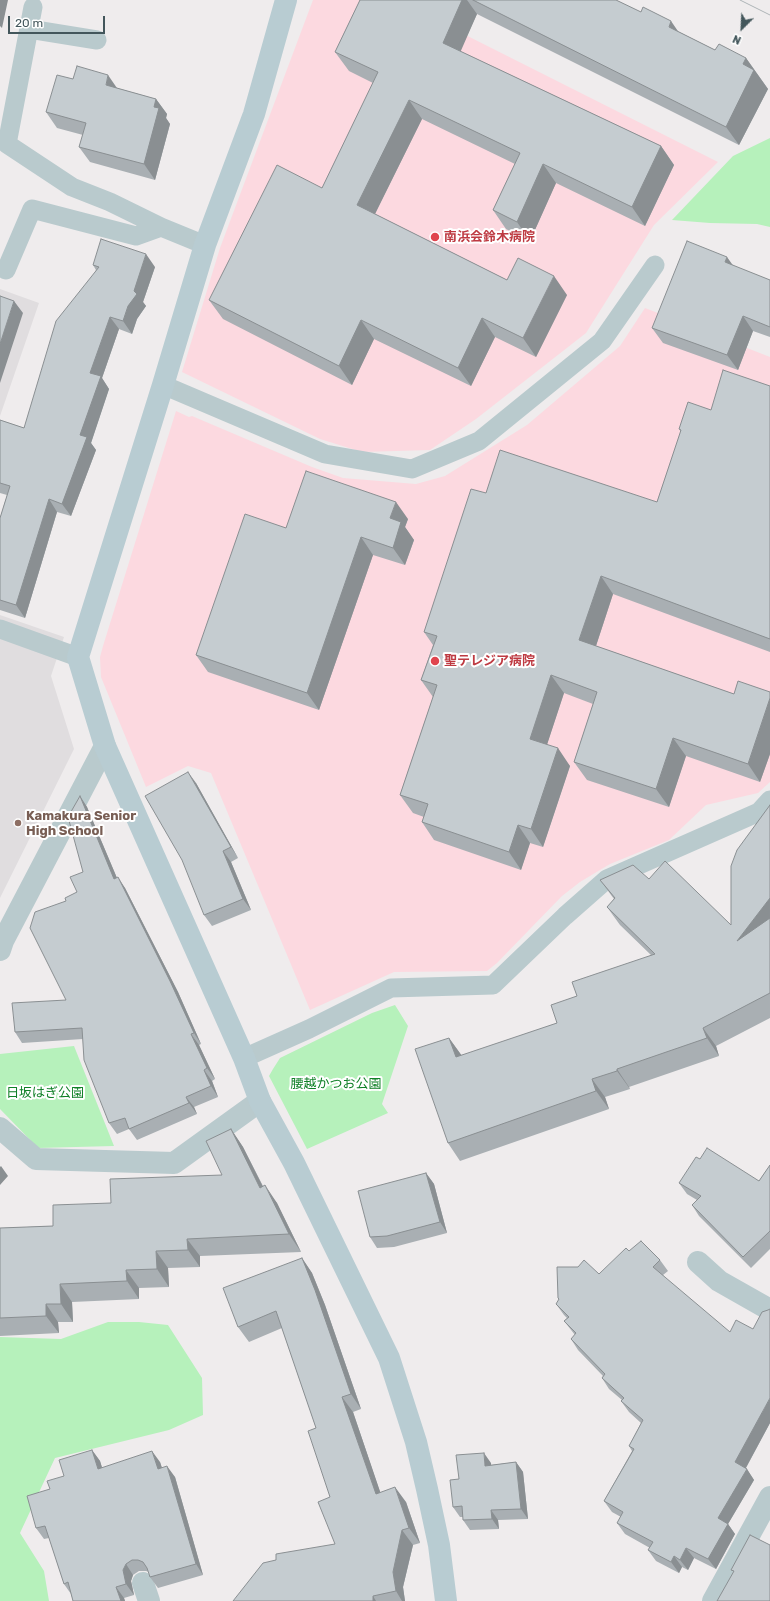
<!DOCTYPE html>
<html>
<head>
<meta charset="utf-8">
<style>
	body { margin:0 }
	#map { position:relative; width:770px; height:1601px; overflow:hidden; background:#efeced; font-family:Rubik,sans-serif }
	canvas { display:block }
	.north { position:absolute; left:722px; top:8px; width:40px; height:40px; -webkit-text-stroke:3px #fff; paint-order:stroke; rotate:204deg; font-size:11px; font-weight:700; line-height:16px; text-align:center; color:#43565b }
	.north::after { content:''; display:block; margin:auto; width:14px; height:18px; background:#43565b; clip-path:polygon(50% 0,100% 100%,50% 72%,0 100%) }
	.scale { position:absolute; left:8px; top:16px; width:97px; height:18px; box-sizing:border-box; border:2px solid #43565b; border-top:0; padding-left:5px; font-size:12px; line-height:14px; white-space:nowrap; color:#43565b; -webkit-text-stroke:3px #fff; paint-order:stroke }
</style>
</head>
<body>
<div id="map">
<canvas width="770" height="1601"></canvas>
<div class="north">N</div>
<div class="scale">20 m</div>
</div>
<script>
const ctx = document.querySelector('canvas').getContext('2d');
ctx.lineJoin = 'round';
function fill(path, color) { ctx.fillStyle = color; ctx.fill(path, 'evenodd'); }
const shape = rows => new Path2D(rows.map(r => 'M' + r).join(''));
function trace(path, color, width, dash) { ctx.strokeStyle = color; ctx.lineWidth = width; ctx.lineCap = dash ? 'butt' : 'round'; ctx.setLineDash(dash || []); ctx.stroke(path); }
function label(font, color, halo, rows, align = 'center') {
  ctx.font = font + ' Rubik,"Noto Sans JP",sans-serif'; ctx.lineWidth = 4; ctx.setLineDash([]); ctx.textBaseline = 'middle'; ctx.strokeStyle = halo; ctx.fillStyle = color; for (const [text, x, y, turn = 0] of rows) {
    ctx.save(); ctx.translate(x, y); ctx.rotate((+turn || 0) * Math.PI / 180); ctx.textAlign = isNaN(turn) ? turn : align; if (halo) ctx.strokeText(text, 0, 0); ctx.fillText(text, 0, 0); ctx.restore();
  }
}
fill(shape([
	[0,289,39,303,0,416],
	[0,615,64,637,51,676,74,749,0,898]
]), '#e0dddf');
fill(shape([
	[313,0,396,0,718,162,654,225,586,333,476,419,430,450,362,452,320,439,182,372,220,248],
	[645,308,770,357,770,782,758,793,706,805,669,840,610,864,580,882,562,896,497,963,487,971,394,972,310,1010,211,773,188,766,146,787,101,677,100,657,103,646,176,411,189,417,192,416,312,467,343,478,416,484,445,476,527,425,620,346]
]), '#fcd9e0');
fill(shape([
	[770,138,770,227,757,224,710,223,672,220,733,156],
	[395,1005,408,1026,382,1104,388,1113,307,1149,269,1076,273,1069,280,1058,372,1013],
	[74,1046,114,1146,38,1148,0,1109,0,1054],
	[108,1322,139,1322,168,1325,202,1378,203,1415,169,1430,55,1458,20,1533,44,1571,49,1601,0,1601,0,1337,61,1339]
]), '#b6f1bb');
trace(shape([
	[33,7,7,144,72,187,110,202,161,227,205,245],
	[29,29,97,40],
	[6,270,32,209,136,236,161,227],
	[163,385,325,454,412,469,479,441,602,341,655,265],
	[0,629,78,657],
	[244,1058,309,1029,391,988,493,985,565,916,607,879,759,812,770,800]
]), '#b9cacd', 19);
trace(shape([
	[0,950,3,941,105,746],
	[0,1128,36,1159,174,1163,260,1101],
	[698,1262,719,1281,770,1310],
	[143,1583,149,1601],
	[713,1601,770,1497]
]), '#b9cacd', 22);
trace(shape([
	[286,0,254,114,205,245,163,385,78,657,105,746,244,1058,260,1101,294,1163,389,1358,416,1442,427,1489,439,1545,446,1601]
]), '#b8ccd2', 22);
trace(shape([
	[740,0,770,15]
]), '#aeb4b7', 1);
fill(shape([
	[360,0,616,0,715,50,746,58,768,89,739,145,477,14,460,51,661,146,674,165,645,226,556,183,530,241,506,229,493,210,515,164,422,119,375,214,507,280,567,295,536,357,495,337,471,386,374,339,352,385,223,319,209,300,322,188,373,83,349,71,335,52],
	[73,79,117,88,156,99,167,114,166,118,170,124,155,180,90,162,79,147,83,135,57,128,46,112],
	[93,265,155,267,143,302,146,306,137,319,132,334,119,329,102,378,109,389,91,443,96,450,71,516,57,512,25,618,0,610,0,518,7,495,0,493,0,420,24,428,96,270],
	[733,266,770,280,770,337,753,331,738,370,663,343,652,328],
	[770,386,770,652,613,594,596,646,734,694,770,692,770,754,760,782,686,756,669,807,587,780,574,762,593,704,564,693,547,744,570,766,543,847,530,843,521,870,434,840,422,822,424,817,413,813,400,795,433,697,421,680,433,645,424,632,486,493,657,502,681,432,679,429,711,410],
	[408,519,405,527,414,540,405,565,373,555,319,710,208,672,196,655,286,528],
	[196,783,238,858,231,862,251,910,212,926,204,915],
	[80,796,87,807,117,878,125,888,178,992,201,1044,199,1045,215,1079,212,1081,218,1097,194,1107,197,1114,137,1140,129,1129,117,1134,109,1123,83,1039,22,1043,15,1032,66,1000,66,901,77,892,83,872],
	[770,805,770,1018,716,1046,719,1056,629,1087,630,1089,605,1097,609,1109,460,1161,448,1143,449,1038,462,1056,557,1023,577,996,651,955,620,925,607,907,614,899,600,880,649,879,731,925],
	[231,1129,243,1147,263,1186,277,1203,301,1252,200,1256,200,1267,168,1268,169,1287,139,1288,139,1299,72,1302,73,1322,58,1322,59,1333,0,1336,0,1228,53,1226,111,1203,222,1175],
	[700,1159,759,1181,770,1165,770,1249,751,1268,699,1216,692,1205,697,1200,687,1194,679,1183],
	[426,1173,434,1184,447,1233,394,1247,377,1248,370,1237],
	[629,1251,660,1260,668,1271,663,1275,770,1423,746,1468,754,1480,728,1524,735,1534,716,1569,694,1558,688,1570,682,1567,679,1573,656,1561,648,1550,650,1548,625,1534,617,1523,621,1517,612,1512,604,1501,632,1451,629,1446,641,1423,629,1412,621,1401,622,1400,609,1389,602,1378,603,1376,578,1350,571,1339,575,1335,564,1321,567,1318,564,1315,556,1304,559,1300,558,1298,599,1274],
	[302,1258,312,1273,325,1305,361,1409,353,1412,380,1492,406,1502,420,1543,413,1545,403,1587,405,1601,233,1601,335,1544,330,1497,316,1428,282,1328,249,1342,238,1327],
	[92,1450,100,1461,102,1468,160,1462,162,1468,175,1477,203,1575,158,1588,150,1577,149,1572,146,1571,139,1571,133,1575,131,1581,134,1595,124,1598,125,1601,73,1601,71,1594,64,1584,49,1538,44,1539,36,1528,50,1489],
	[516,1462,523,1472,528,1519,498,1520,499,1529,470,1530,463,1520,463,1517,460,1517,453,1507,459,1479,491,1463,491,1465]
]), '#a9afb3');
fill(shape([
	[0,0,8,0,2,28,0,26],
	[462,0,467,0,477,14,456,62,443,43],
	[671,21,684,40,669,27],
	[746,58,768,89,739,145,726,127,743,64],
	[108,75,119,91,106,85],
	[156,99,167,114,166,118,170,124,155,180,144,164,154,107],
	[409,100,422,119,370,224,357,205],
	[661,146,674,165,645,226,632,207],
	[543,164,556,183,530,241,517,222],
	[146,254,155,267,143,302,146,306,137,319,132,334,123,321],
	[727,257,737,271,725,262],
	[554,276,567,295,536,357,523,338],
	[14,301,23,313,0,383,0,344],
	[743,316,753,331,738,370,727,355],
	[110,317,119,329,102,378,109,389,91,443,96,450,71,516,62,504,90,373],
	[482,318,495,337,471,386,458,368],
	[361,320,374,339,352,385,339,366],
	[49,499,57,512,25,618,16,605],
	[396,502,408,519,405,527,414,540,405,565,393,548,390,518],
	[361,537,373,555,319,710,307,693],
	[601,576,613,594,592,658,579,640],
	[551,675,564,693,543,757,530,739],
	[770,698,770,754,760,782,748,764],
	[673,738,686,756,669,807,656,789],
	[558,748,570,766,543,847,531,829],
	[188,772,196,783,238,858,231,847],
	[80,796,87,807,122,890,114,879],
	[518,825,530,843,521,870,509,852],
	[223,851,231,862,251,910,243,899],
	[118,877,125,888,178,992,201,1044,194,1033],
	[770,898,770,933,737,941],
	[703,1028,716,1046,719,1056,707,1038],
	[191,1034,199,1045,215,1079,207,1068],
	[449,1038,462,1056,456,1057],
	[617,1069,629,1087,630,1089,617,1071],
	[204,1070,212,1081,218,1097,211,1086],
	[592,1079,605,1097,609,1109,596,1091],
	[186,1097,194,1107,197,1114,189,1103],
	[231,1129,243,1147,272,1205,260,1188],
	[1,1166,8,1176,0,1185,0,1167],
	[426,1173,434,1184,447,1233,440,1222],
	[265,1185,277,1203,301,1252,289,1234],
	[187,1239,200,1256,200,1267,188,1250],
	[156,1251,168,1268,169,1287,157,1269],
	[302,1258,312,1273,325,1305,361,1409,351,1394],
	[126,1270,139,1288,139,1299,127,1281],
	[60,1284,72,1302,73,1322,61,1304],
	[46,1304,58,1322,59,1333,46,1316],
	[342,1397,353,1412,386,1509,376,1494],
	[770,1398,770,1423,743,1473,735,1462],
	[92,1450,100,1461,106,1480,98,1469],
	[152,1451,160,1462,166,1480,158,1469],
	[484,1453,491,1463,492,1476,485,1466],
	[516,1462,523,1472,528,1519,521,1509],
	[167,1466,175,1477,203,1575,196,1564],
	[747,1469,754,1480,728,1524,735,1534,716,1569,708,1559,718,1518],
	[395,1487,406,1502,420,1543,409,1528],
	[491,1510,498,1520,499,1529,492,1519],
	[402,1530,413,1545,403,1587,405,1601,402,1601,396,1591,393,1572],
	[686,1548,694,1558,688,1570,680,1560],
	[674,1556,682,1567,679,1573,671,1562],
	[126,1564,133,1575,131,1581,134,1595,126,1584,123,1570],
	[116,1587,124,1598,125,1601,121,1601],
	[373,1596,376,1601,373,1601]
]), '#8a8f92');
const building = shape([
	[360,0,462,0,443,43,661,146,632,207,543,164,517,222,493,210,520,153,409,100,357,205,507,280,518,258,554,276,523,338,482,318,458,368,361,320,339,366,209,300,277,165,322,188,378,72,335,52,360,0],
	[473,0,616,0,641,12,643,7,671,21,669,27,715,50,719,44,746,58,743,64,754,70,726,127,473,0],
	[77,66,108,75,106,85,156,99,154,107,159,108,144,164,79,147,86,123,46,112,57,75,73,79,77,66],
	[101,239,146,254,134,291,137,294,128,306,123,321,110,317,90,373,101,376,80,435,87,437,62,504,49,499,16,605,0,600,0,518,10,486,0,483,0,420,24,428,56,321,99,267,93,265,101,239],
	[687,241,727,257,725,262,770,280,770,327,743,316,727,355,652,328,687,241],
	[0,296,14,301,0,344,0,296],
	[723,370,770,386,770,639,601,576,579,640,734,694,738,681,770,692,770,698,748,764,673,738,656,789,574,762,597,692,551,675,530,739,558,748,531,829,518,825,509,852,422,822,428,804,400,795,437,685,421,680,437,636,424,632,471,489,486,493,500,450,657,502,681,430,679,429,688,402,711,410,723,370],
	[306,471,396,502,390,518,401,522,393,548,361,537,307,693,196,655,245,514,286,528,306,471],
	[188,772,231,847,223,851,243,899,204,915,182,860,145,796,188,772],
	[80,796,114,879,118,877,170,981,194,1033,191,1034,207,1068,204,1070,211,1086,186,1097,189,1103,129,1129,125,1118,109,1123,84,1060,82,1028,15,1032,12,1003,66,1000,30,928,35,912,66,901,65,898,77,892,70,877,83,872,68,817,80,796],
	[770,805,770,898,737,941,770,918,770,993,703,1028,707,1038,617,1069,617,1071,592,1079,596,1091,448,1143,415,1049,449,1038,456,1057,557,1023,551,1005,577,996,572,982,655,954,607,907,615,898,600,880,633,865,649,879,665,861,731,925,731,866,737,850,770,805],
	[231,1129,260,1188,265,1185,289,1234,187,1239,188,1250,156,1251,157,1269,126,1270,127,1281,60,1284,61,1304,46,1304,46,1316,0,1318,0,1228,53,1226,53,1205,111,1203,110,1179,222,1175,206,1141,231,1129],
	[707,1148,759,1181,770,1165,770,1231,743,1257,692,1205,701,1196,679,1183,696,1157,700,1159,707,1148],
	[426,1173,440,1222,387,1236,370,1237,358,1191,426,1173],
	[641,1241,660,1260,653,1267,730,1332,736,1320,753,1329,762,1312,768,1310,770,1309,770,1398,735,1462,747,1469,718,1518,728,1524,708,1559,686,1548,680,1560,674,1556,671,1562,648,1550,653,1542,617,1523,623,1512,604,1501,634,1449,629,1446,643,1420,621,1401,624,1398,602,1378,605,1374,571,1339,576,1333,564,1321,569,1317,556,1304,559,1299,558,1298,557,1267,578,1267,584,1260,599,1274,626,1248,629,1251,641,1241],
	[302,1258,315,1290,351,1394,342,1397,376,1494,395,1487,409,1528,402,1530,393,1572,396,1591,373,1596,373,1601,233,1601,263,1563,276,1560,276,1554,335,1544,318,1502,330,1497,308,1431,316,1428,276,1311,238,1327,223,1288,302,1258],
	[92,1450,98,1469,152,1451,158,1469,167,1466,196,1564,150,1577,147,1568,143,1562,138,1560,132,1560,126,1564,123,1570,126,1584,116,1587,121,1601,73,1601,68,1582,64,1584,45,1526,36,1528,27,1496,50,1489,47,1481,64,1476,59,1460,92,1450],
	[484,1453,485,1466,516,1462,521,1509,491,1510,492,1519,463,1520,462,1506,453,1507,450,1480,459,1479,456,1455,484,1453],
	[750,1535,770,1545,770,1601,717,1601,734,1571,731,1570,750,1535]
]);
fill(building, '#c5ccd0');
trace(building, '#8a8f92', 1);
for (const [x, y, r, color] of [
	[435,237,5,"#e0444e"],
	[435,661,5,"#e0444e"],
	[18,823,4,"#8d6e63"]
]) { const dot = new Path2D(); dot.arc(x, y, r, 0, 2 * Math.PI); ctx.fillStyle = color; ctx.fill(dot); trace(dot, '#fff', 1.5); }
label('bold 13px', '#be3a42', '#fff', [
	["南浜会鈴木病院",444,237],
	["聖テレジア病院",444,661]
], 'left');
label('bold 13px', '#785e54', '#fff', [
	["Kamakura Senior",26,816],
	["High School",26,831]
], 'left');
label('13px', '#108027', '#fff', [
	["腰越かつお公園",336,1084],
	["日坂はぎ公園",45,1093]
]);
</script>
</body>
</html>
